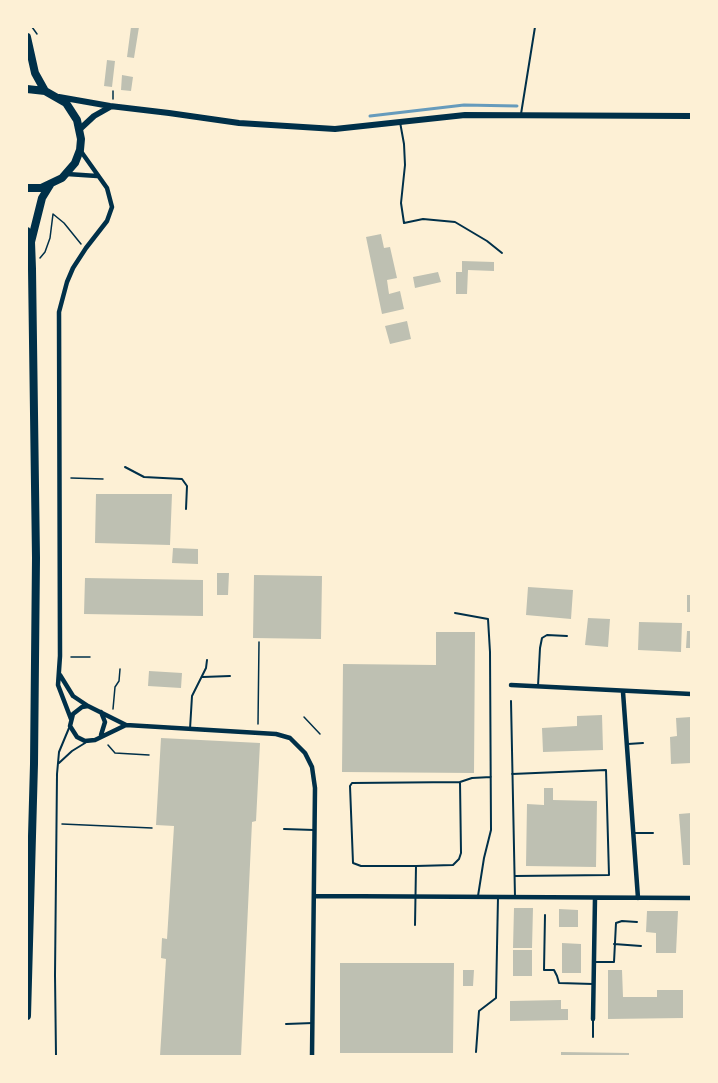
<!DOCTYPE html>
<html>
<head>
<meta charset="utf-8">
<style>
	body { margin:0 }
	#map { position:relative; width:718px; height:1083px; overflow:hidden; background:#fdf0d5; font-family:"DejaVu Sans",sans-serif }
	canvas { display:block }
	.frame { position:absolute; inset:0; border:28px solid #fdf0d5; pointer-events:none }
</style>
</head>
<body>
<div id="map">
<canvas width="718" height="1083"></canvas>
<div class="frame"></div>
</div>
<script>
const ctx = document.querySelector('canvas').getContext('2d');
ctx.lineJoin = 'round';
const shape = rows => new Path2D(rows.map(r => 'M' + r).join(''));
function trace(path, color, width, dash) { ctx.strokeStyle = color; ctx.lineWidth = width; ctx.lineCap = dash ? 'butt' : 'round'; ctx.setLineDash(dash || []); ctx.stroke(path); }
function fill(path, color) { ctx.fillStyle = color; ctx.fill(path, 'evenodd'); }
trace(shape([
	[370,116,464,105,517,106]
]), '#669bbc', 3);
fill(shape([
	[131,27,139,27,134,58,127,57],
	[107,60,115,61,112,87,104,86],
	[122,75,133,77,131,91,121,90],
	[381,234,384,248,390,247,397,278,387,280,389,294,400,291,404,309,382,314,366,237],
	[462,261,494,262,494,271,468,270,467,294,456,294,456,272,462,272],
	[438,272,441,282,415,288,413,277],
	[407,321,411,339,390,344,385,326],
	[96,494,172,494,170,545,95,543],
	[173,548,198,549,198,564,172,563],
	[217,573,229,573,228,595,217,595],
	[254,575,322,576,321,639,253,638],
	[85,578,203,580,203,616,84,614],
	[528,587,573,590,571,619,526,615],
	[687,595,691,595,691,612,687,612],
	[588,618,610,619,608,647,585,645],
	[639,622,682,623,681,652,638,650],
	[687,631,691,631,691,648,686,648],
	[436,632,475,632,474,773,342,772,343,664,436,665],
	[149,671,182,673,181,688,148,686],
	[602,715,603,750,543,752,542,728,577,726,577,716],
	[691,717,691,763,671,764,670,737,677,736,676,718],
	[161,738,260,743,256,821,252,822,241,1056,160,1056,166,959,161,958,162,938,167,939,174,826,156,825],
	[544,788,553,788,553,800,597,801,596,867,526,866,527,804,544,805],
	[691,813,691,865,683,865,679,814],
	[514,908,533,908,532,948,513,948],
	[559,909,578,910,578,927,559,927],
	[647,911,678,911,676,953,656,953,656,933,646,932],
	[562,943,581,944,581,973,562,973],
	[513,950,532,950,532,976,513,976],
	[340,963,454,963,453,1053,340,1053],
	[463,970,474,970,473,986,463,986],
	[608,970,622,970,623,997,657,997,657,990,683,990,683,1018,608,1019],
	[561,1000,561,1009,568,1009,568,1020,510,1021,510,1001],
	[561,1052,629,1053,629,1056,561,1056]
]), '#bec0b2');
trace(shape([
	[32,27,37,34],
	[113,99,113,91],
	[40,258,45,252,50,238,53,214,64,223,81,244],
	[71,478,103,479],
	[71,657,90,657],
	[113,709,115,687,119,681,120,669],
	[304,717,320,734],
	[258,724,259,642],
	[108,745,115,753,149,755],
	[62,824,152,828]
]), '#003049', 1.5);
trace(shape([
	[521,114,535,27],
	[400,122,404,144,405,165,401,203,404,223,423,219,455,222,487,241,502,253],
	[125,467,144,477,182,479,187,486,186,509],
	[455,613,488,619,490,652,491,830,484,858,478,896],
	[203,677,230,676],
	[538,686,540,648,542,638,547,635,567,636],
	[511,701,515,897],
	[190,729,192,696,206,668,207,660],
	[628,744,643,743],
	[59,763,72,751,85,743],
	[512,774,606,770,609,875,515,876],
	[460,782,472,778,491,777],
	[284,829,314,830],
	[634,833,653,833],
	[545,915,544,970,554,970,557,976,559,983,593,984],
	[415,925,416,866,361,866,353,863,350,786,352,783,460,782,461,853,459,859,453,865,416,866],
	[614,944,641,946],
	[594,962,614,962,616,923,622,921,637,922],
	[286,1024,313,1023],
	[593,1037,593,1019],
	[476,1052,479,1011,496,998,498,897],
	[56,1056,55,975,57,774,59,752,69,728]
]), '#003049', 2);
trace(shape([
	[67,174,97,176],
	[60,675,73,696,88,706],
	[511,685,691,694],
	[623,692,638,898],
	[101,712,105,722,101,735],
	[71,719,58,685,60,656,59,312,67,282,73,268,86,248,107,221,112,207,107,188,80,150],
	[126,725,88,706,82,707,73,714,70,726,77,737,85,741,95,740,126,725,276,734,290,738,305,753,312,767,315,788,312,1056],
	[314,896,691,898],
	[593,1019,595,898]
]), '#003049', 4.5);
trace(shape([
	[59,97,110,106,169,113,239,123,335,129,465,115,691,116],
	[80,129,94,116,110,107]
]), '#003049', 6);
trace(shape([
	[27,37,35,73,45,91],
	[27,89,45,91,66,103,77,120,81,139,80,150,75,163,62,178,41,188,27,188],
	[27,231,31,242,32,269,36,558,34,764,27,1016],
	[31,242,42,198,50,185]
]), '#003049', 8);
</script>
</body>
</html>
